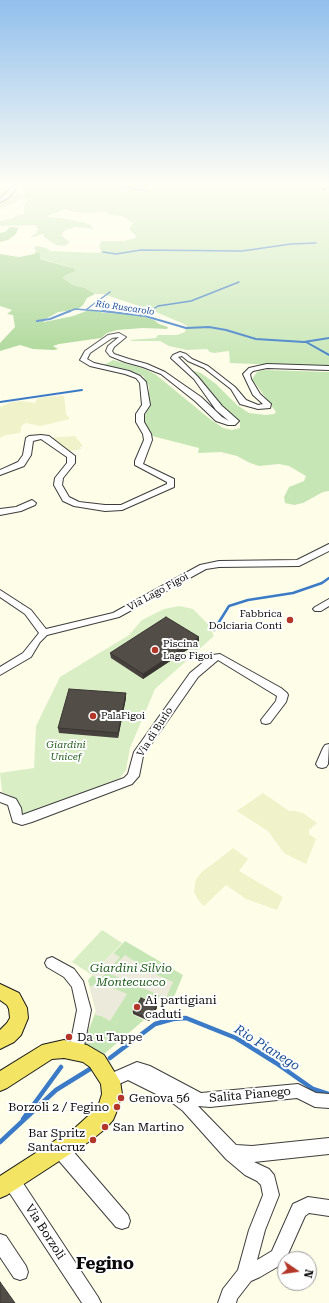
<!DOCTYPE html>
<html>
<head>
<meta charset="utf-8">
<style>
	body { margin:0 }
	#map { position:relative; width:329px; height:1303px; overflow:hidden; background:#fefde8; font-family:"Roboto Serif",serif }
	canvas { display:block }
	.north { position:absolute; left:277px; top:1251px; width:40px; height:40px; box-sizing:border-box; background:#fff; border:1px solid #9d9d9d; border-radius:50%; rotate:103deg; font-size:11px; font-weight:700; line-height:16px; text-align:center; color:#0a0a0a }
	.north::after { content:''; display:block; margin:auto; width:14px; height:18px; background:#b33629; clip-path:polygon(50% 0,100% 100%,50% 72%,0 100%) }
</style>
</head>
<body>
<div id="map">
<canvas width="329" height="1303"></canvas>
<div class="north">N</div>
</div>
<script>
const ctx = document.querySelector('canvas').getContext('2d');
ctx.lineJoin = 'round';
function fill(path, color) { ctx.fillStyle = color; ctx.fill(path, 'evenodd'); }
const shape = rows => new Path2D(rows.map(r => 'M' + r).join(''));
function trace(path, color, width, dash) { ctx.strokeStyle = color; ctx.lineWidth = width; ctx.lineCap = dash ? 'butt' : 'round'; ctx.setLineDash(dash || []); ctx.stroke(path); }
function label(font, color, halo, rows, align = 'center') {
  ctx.font = font + ' "Roboto Serif",serif'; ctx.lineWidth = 4; ctx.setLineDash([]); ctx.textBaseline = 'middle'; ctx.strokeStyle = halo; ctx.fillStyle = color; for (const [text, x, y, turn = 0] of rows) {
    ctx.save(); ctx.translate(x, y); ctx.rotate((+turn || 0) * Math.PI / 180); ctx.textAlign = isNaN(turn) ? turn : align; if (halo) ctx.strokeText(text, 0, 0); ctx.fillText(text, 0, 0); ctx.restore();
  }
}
fill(shape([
	[64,396,66,414,70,419,40,426,26,423,22,425,20,433,6,435,0,438,0,407,12,402,20,401,35,403,37,399,44,397],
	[75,436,83,446,80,447,81,449,70,451,48,438],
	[263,793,289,811,295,811,303,813,317,823,309,830,309,834,316,839,306,864,284,853,268,831,237,811],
	[233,848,248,859,239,871,283,897,277,910,246,899,226,885,204,906,199,901,194,892,196,879,203,871,218,860]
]), '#f0f2ca');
fill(shape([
	[26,186,329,186,329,367,230,363,229,351,214,353,210,352,207,349,187,350,169,346,160,341,132,341,130,340,156,338,158,335,177,335,185,332,187,326,182,323,151,310,103,294,95,294,85,288,73,285,63,278,64,276,74,272,76,269,39,258,40,253,36,252,34,247,38,246,46,248,50,251,99,253,101,251,99,245,102,241,124,241,135,238,136,236,129,229,133,223,122,216,111,215,103,211,92,213,74,212,65,209,50,215,48,217,63,218,86,223,90,225,93,229,76,227,66,230,63,232,62,236,70,242,65,246,56,245,44,237,43,234,30,238,36,233,38,230,36,225,0,226,0,222,2,221,13,218,16,216,24,214,24,206,28,200,26,199,20,198,15,203,0,209,0,202,11,195,26,193,27,191,22,190],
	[113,360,142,368,155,374,210,419,223,428,232,430,240,428,240,422,218,404,191,370,201,373,216,384,237,405,249,413,266,415,274,414,276,412,252,379,257,372,264,370,329,372,329,491,323,492,303,503,294,505,285,503,284,497,289,487,304,481,306,476,289,466,279,464,259,466,250,463,237,456,221,452,198,453,199,448,152,436,145,423,144,418,149,404,149,386,143,376,129,370,104,365],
	[125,941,183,975,171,1004,153,997,149,1004,140,1000,132,1014,144,1020,103,1055,82,1047,96,1011,88,980]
]), '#c7e6b5');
fill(shape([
	[10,227,24,228,18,228,16,234,8,240,0,242,0,233,5,232],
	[36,252,40,253,40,259,76,269,74,272,64,276,63,278,73,285,85,288,95,294,87,298,83,305,77,310,58,312,44,320,44,322,73,316,89,310,105,313,135,314,154,320,159,324,168,327,167,329,143,328,117,330,107,333,101,338,59,344,53,346,58,349,54,350,33,349,20,345,0,351,0,343,15,327,13,315,7,314,12,310,0,306,0,254,19,257,34,254]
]), '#a9d695');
fill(shape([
	[179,606,193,609,208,624,214,636,155,689,130,748,126,770,120,778,27,816,21,812,11,796,2,792,0,773,34,768,36,726,60,677,129,635,142,620,164,609],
	[102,930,122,943,92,975,72,962]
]), '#daeec6');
fill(shape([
	[113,953,120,957,99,980,92,975],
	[125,955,153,973,173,982,166,998,108,973],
	[106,985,127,994,110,1021,101,1016,95,1015,96,1011,90,986]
]), '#eceada');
trace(shape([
	[119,186,147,191],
	[323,190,329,187],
	[103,252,116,254,141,250,242,251,291,244,316,243],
	[87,309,110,292],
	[68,312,75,309,111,312],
	[149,312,158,306,191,301,239,282]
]), '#3a7ac7', 1.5);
trace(shape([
	[103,311,145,316,186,328,209,327,226,330,256,339,304,342,329,338],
	[142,316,150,311],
	[37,321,50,319,70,311],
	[306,342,329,355],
	[0,402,82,390]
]), '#3a7ac7', 2);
trace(shape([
	[214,630,229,606,248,600,293,593,322,583,329,578]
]), '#3a7ac7', 2.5);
trace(shape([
	[110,1058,155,1024,173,1019,186,1018,236,1038,276,1063,313,1089,329,1094],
	[23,1119,61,1067],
	[0,1142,56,1090,90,1069]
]), '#3a7ac7', 4.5);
const minor = shape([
	[13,186,18,186,8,198,0,202,0,199,13,186],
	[119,333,126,337,114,347,112,351,114,354,129,359,147,364,165,372,201,397,222,417,229,421,216,410,194,379,172,359,171,358,173,355,180,352,186,354,192,359,208,366,235,387,246,400,258,405,263,404,253,395,243,374,249,368,267,364,329,366,329,370,267,368,253,371,250,374,251,379,260,394,271,404,270,408,258,409,240,404,231,389,204,368,188,361,182,356,178,357,198,377,222,406,239,421,235,425,228,425,216,421,195,401,161,374,143,367,125,362,110,356,106,351,108,346,119,337,112,338,90,353,87,359,94,363,129,371,140,376,146,382,150,405,144,414,144,422,151,434,152,440,143,464,174,479,174,487,122,510,105,511,74,506,63,501,54,485,55,478,67,463,67,457,41,439,33,441,31,455,24,466,0,475,0,470,18,462,23,455,26,438,29,436,41,435,49,436,75,456,75,463,63,478,62,485,69,497,79,502,105,505,121,505,167,484,167,482,135,465,135,461,144,440,143,434,136,422,136,414,142,405,140,383,136,378,125,374,90,366,80,360,85,351,108,335,119,333],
	[32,500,36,503,35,505,21,511,0,515,0,509,16,507,32,500],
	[329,544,329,551,299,566,219,567,206,569,119,617,47,635,40,642,31,657,0,675,0,667,23,653,39,633,25,614,0,597,0,590,31,610,46,629,113,613,200,565,219,561,297,560,329,544],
	[329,599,329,606,321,611,315,611,313,609,315,607,329,599],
	[220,654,281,688,287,693,288,695,286,702,270,723,266,724,262,723,261,720,276,701,277,696,218,660,198,677,143,756,139,776,132,784,32,822,22,825,13,822,8,805,0,802,0,793,16,799,21,808,22,815,124,778,128,774,134,752,190,673,212,655,220,654],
	[329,744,328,764,326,767,322,768,318,767,316,764,323,748,325,745,329,744],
	[52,957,74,969,83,981,91,1010,83,1051,81,1056,76,1058,71,1056,69,1051,77,1010,72,987,64,977,47,967,45,963,47,959,52,957],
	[137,1062,150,1066,201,1093,298,1084,316,1093,329,1094,329,1108,315,1107,297,1098,210,1107,198,1106,236,1145,252,1146,329,1138,329,1154,254,1162,269,1169,274,1175,279,1195,265,1230,257,1260,272,1251,293,1204,308,1197,329,1200,329,1216,309,1213,305,1216,284,1263,260,1277,251,1281,237,1299,236,1303,218,1303,223,1289,238,1270,249,1230,263,1195,261,1185,257,1181,245,1175,226,1159,183,1111,170,1101,128,1080,110,1088,105,1086,103,1081,105,1076,137,1062],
	[60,1141,66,1143,128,1215,130,1221,128,1227,122,1229,116,1227,54,1155,52,1149,54,1143,60,1141],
	[11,1172,17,1174,98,1297,101,1303,82,1303,5,1186,3,1180,5,1174,11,1172],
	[0,1234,6,1236,26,1266,28,1272,26,1278,20,1280,14,1278,0,1257,0,1234]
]);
const major = shape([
	[0,984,19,993,27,1008,28,1018,21,1035,14,1042,0,1049,0,1030,7,1023,10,1018,9,1009,7,1005,0,1000,0,984],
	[64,1040,87,1045,104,1055,120,1081,122,1094,116,1113,113,1120,105,1129,90,1141,7,1195,0,1198,0,1176,76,1127,98,1107,102,1094,101,1084,90,1067,83,1062,64,1058,52,1059,7,1088,0,1091,0,1071,42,1045,64,1040]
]);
trace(minor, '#3d3d3d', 2);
trace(major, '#1b1b1b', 2);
fill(minor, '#fff');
fill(major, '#f3e563');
fill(shape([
	[199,642,143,679,111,658,110,653],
	[126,693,126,698,118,738,59,733,58,728],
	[157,1008,149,1021,133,1014,133,1012]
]), '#47423d');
fill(shape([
	[199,637,199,642,143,679,143,674],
	[126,693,126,698,118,738,118,733],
	[157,1005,157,1008,149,1021,149,1019]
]), '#393632');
const building = shape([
	[166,617,199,637,143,674,110,653,166,617],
	[69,689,126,693,118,733,58,728,69,689],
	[141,998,157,1005,149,1019,133,1012,141,998],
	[0,1282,15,1303,0,1303,0,1282]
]);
fill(building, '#524d47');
trace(building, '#393632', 1);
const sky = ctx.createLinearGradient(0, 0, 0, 369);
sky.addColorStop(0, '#91bfec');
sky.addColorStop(0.5, '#fffef5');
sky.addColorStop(1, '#fffef500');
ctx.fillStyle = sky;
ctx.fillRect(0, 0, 329, 369);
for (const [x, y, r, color] of [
	[290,620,4,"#b33629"],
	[155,650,4,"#b33629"],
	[93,716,4,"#b33629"],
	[137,1007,4,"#b33629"],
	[69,1037,4,"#b33629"],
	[121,1098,4,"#b33629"],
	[117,1107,4,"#b33629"],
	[105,1127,4,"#b33629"],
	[93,1140,4,"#b33629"]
]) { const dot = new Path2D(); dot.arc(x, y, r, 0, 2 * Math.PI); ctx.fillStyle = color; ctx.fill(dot); trace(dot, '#fff', 1.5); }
label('italic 9px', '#1a4e95', '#fff', [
	["Rio Ruscarolo",125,308,8]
]);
label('10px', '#0a0a0a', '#fff', [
	["Via Lago Figoi",158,592,-29],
	["Via di Burlo",155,732,-57]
]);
label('10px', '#0a0a0a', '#fff', [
	["Fabbrica",282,614,"right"],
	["Dolciaria Conti",282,626,"right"],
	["Piscina",163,644],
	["Lago Figoi",163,656],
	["PalaFigoi",101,716]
], 'left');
label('italic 10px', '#225e1e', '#fff', [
	["Giardini",66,745],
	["Unicef",66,757]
]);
label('italic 12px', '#225e1e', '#fff', [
	["Giardini Silvio",131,968],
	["Montecucco",131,982]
]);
label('12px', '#0a0a0a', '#fff', [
	["Ai partigiani",145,1000],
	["caduti",145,1014],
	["Da u Tappe",77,1037],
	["Genova 56",129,1098],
	["Borzoli 2 / Fegino",109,1107,"right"],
	["San Martino",113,1127],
	["Bar Spritz",85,1133,"right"],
	["Santacruz",85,1147,"right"]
], 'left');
label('12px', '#0a0a0a', '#fff', [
	["Salita Pianego",250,1095,-5],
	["Via Borzoli",45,1232,57]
]);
label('italic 13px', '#1a4e95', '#fff', [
	["Rio Pianego",267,1048,32]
]);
label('bold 17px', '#0a0a0a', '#fff', [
	["Fegino",105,1264]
]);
</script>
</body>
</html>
